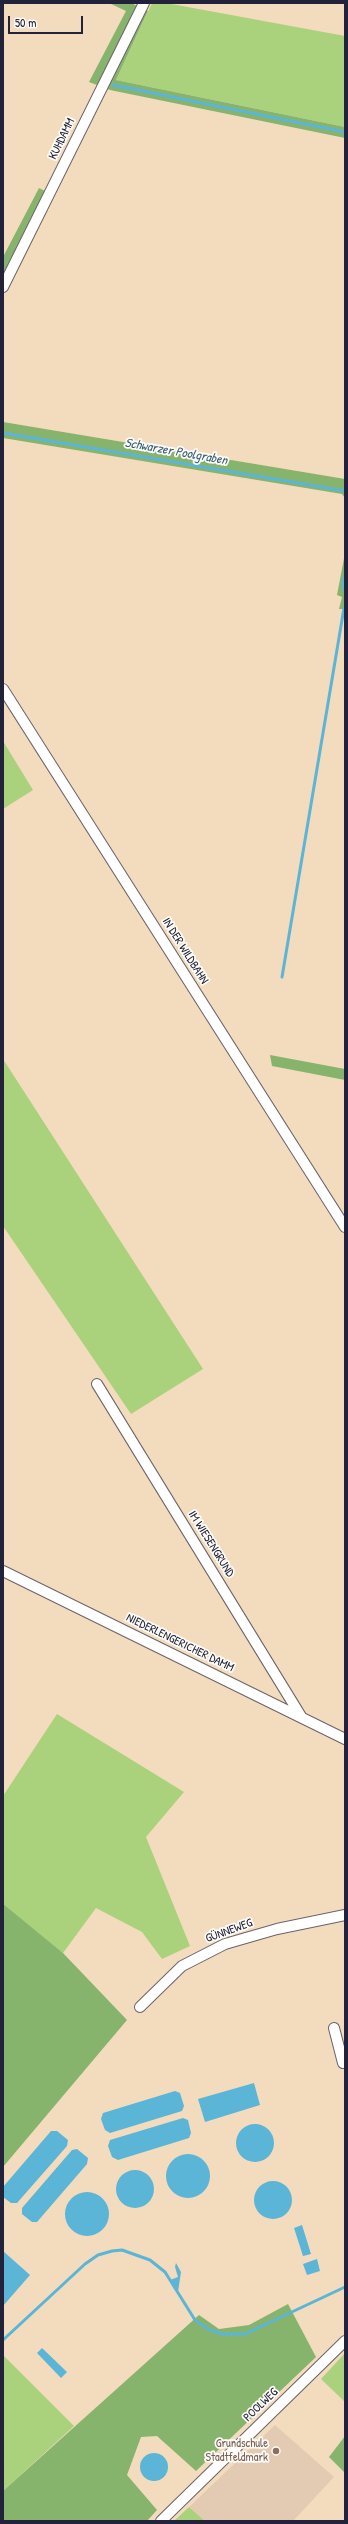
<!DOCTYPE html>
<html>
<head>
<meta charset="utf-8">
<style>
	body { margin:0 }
	#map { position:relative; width:348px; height:2524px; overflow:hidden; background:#f3dbbd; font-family:"Patrick Hand",sans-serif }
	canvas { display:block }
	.frame { position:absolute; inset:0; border:4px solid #22223b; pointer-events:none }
	.scale { position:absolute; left:8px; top:16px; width:75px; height:18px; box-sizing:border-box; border:2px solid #22223b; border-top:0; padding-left:5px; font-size:12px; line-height:14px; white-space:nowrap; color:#22223b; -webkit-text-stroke:3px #fdfcf7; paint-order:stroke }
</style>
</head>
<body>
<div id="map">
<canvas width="348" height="2524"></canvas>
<div class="frame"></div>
<div class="scale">50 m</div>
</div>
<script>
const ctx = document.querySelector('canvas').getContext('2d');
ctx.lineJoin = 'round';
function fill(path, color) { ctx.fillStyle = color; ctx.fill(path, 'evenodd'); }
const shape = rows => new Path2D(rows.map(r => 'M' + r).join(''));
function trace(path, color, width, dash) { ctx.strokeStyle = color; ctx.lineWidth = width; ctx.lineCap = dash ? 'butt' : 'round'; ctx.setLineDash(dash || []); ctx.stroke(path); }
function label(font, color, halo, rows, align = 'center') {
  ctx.font = font + ' "Patrick Hand",sans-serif'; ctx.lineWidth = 3.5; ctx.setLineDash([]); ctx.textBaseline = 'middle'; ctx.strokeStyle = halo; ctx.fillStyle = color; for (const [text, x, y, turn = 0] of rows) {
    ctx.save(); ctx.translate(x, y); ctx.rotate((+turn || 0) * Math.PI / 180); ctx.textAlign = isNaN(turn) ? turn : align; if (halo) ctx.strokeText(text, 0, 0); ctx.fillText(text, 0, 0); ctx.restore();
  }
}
fill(shape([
	[275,2425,334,2477,293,2521,205,2521,189,2507]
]), '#e3cbb3');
fill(shape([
	[152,3,166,3,345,36,345,127,116,80],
	[3,741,33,790,3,809],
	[3,1059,203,1369,131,1414,3,1226],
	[57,1714,184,1792,146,1837,190,1946,162,1959,142,1932,96,1908,63,1953,3,1906,3,1796],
	[345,2353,345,2402,321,2379],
	[3,2355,74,2426,3,2491],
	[189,2507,205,2521,174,2521]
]), '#aad27c');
fill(shape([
	[109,3,131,3,148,11,116,80,345,127,345,138,110,90,89,82,126,11],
	[39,188,47,192,3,274,3,257],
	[3,422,345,479,345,498,342,494,3,438],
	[345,553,345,609,339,609,342,597,337,595],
	[270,1055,345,1069,345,1080,272,1066],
	[3,1904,63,1953,127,2020,3,2167],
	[288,2304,316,2357,196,2471,157,2436,141,2437,127,2475,157,2510,147,2521,3,2521,3,2491,199,2315,219,2329,249,2325],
	[345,2436,345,2473,329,2457]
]), '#87b46c');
fill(shape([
	[254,2083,260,2105,205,2122,198,2099],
	[175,2091,180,2093,184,2106,182,2111,110,2133,105,2130,101,2119,103,2113],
	[183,2118,188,2120,191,2133,189,2138,118,2160,112,2157,108,2146,110,2140],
	'236 2143a19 19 0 1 1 38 0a19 19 0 1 1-38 0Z',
	[51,2131,57,2131,68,2140,67,2146,17,2203,11,2203,3,2197,3,2187],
	[77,2149,88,2158,87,2164,37,2222,32,2222,22,2214,22,2208,72,2150],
	'166 2176a22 22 0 1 1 44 0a22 22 0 1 1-44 0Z',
	'116 2189a19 19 0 1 1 38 0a19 19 0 1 1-38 0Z',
	'254 2200a19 19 0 1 1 38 0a19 19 0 1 1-38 0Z',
	'65 2214a22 22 0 1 1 44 0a22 22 0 1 1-44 0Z',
	[302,2225,311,2254,303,2256,294,2228],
	[3,2251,30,2275,3,2306],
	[317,2259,320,2271,307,2275,303,2264],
	[176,2263,181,2272,178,2292,170,2280,178,2277,175,2267],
	[42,2348,67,2372,61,2378,37,2353],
	'140 2467a14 14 0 1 1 28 0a14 14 0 1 1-28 0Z'
]), '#5ab5d7');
trace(shape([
	[113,85,345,132],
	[3,433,345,491],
	[345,574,343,585,345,591],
	[282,977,344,608],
	[3,2340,85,2264,98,2255,112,2251,122,2250,150,2260,165,2272,195,2320,208,2329,222,2334,245,2334,345,2287]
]), '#5ab5d7', 3);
const street = shape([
	[3,287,144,3],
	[3,689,345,1227],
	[97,1384,302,1718],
	[3,1571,345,1739],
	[140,2007,182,1966,225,1944,277,1929,345,1915],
	[334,2028,343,2063,345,2062],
	[161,2521,345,2341]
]);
trace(street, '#6b6368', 12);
trace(street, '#fff', 10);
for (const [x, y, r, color] of [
	[276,2451,4,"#8d6e63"]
]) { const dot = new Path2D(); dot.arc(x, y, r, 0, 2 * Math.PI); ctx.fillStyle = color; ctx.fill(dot); trace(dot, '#fdfcf7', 1.5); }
label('12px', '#22223b', '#fdfcf7', [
	["KUHDAMM",62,139,-64],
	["IN DER WILDBAHN",185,951,58],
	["IM WIESENGRUND",211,1544,58],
	["NIEDERLENGERICHER DAMM",180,1643,26],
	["GÜNNEWEG",229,1931,-20],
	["POOLWEG",261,2405,-44]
]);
label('12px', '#785e54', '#fdfcf7', [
	["Grundschule",268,2444],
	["Stadtfeldmark",268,2458]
], 'right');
label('italic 13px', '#385d79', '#fdfcf7', [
	["Schwarzer Poolgraben",176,452,10]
]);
</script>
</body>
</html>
